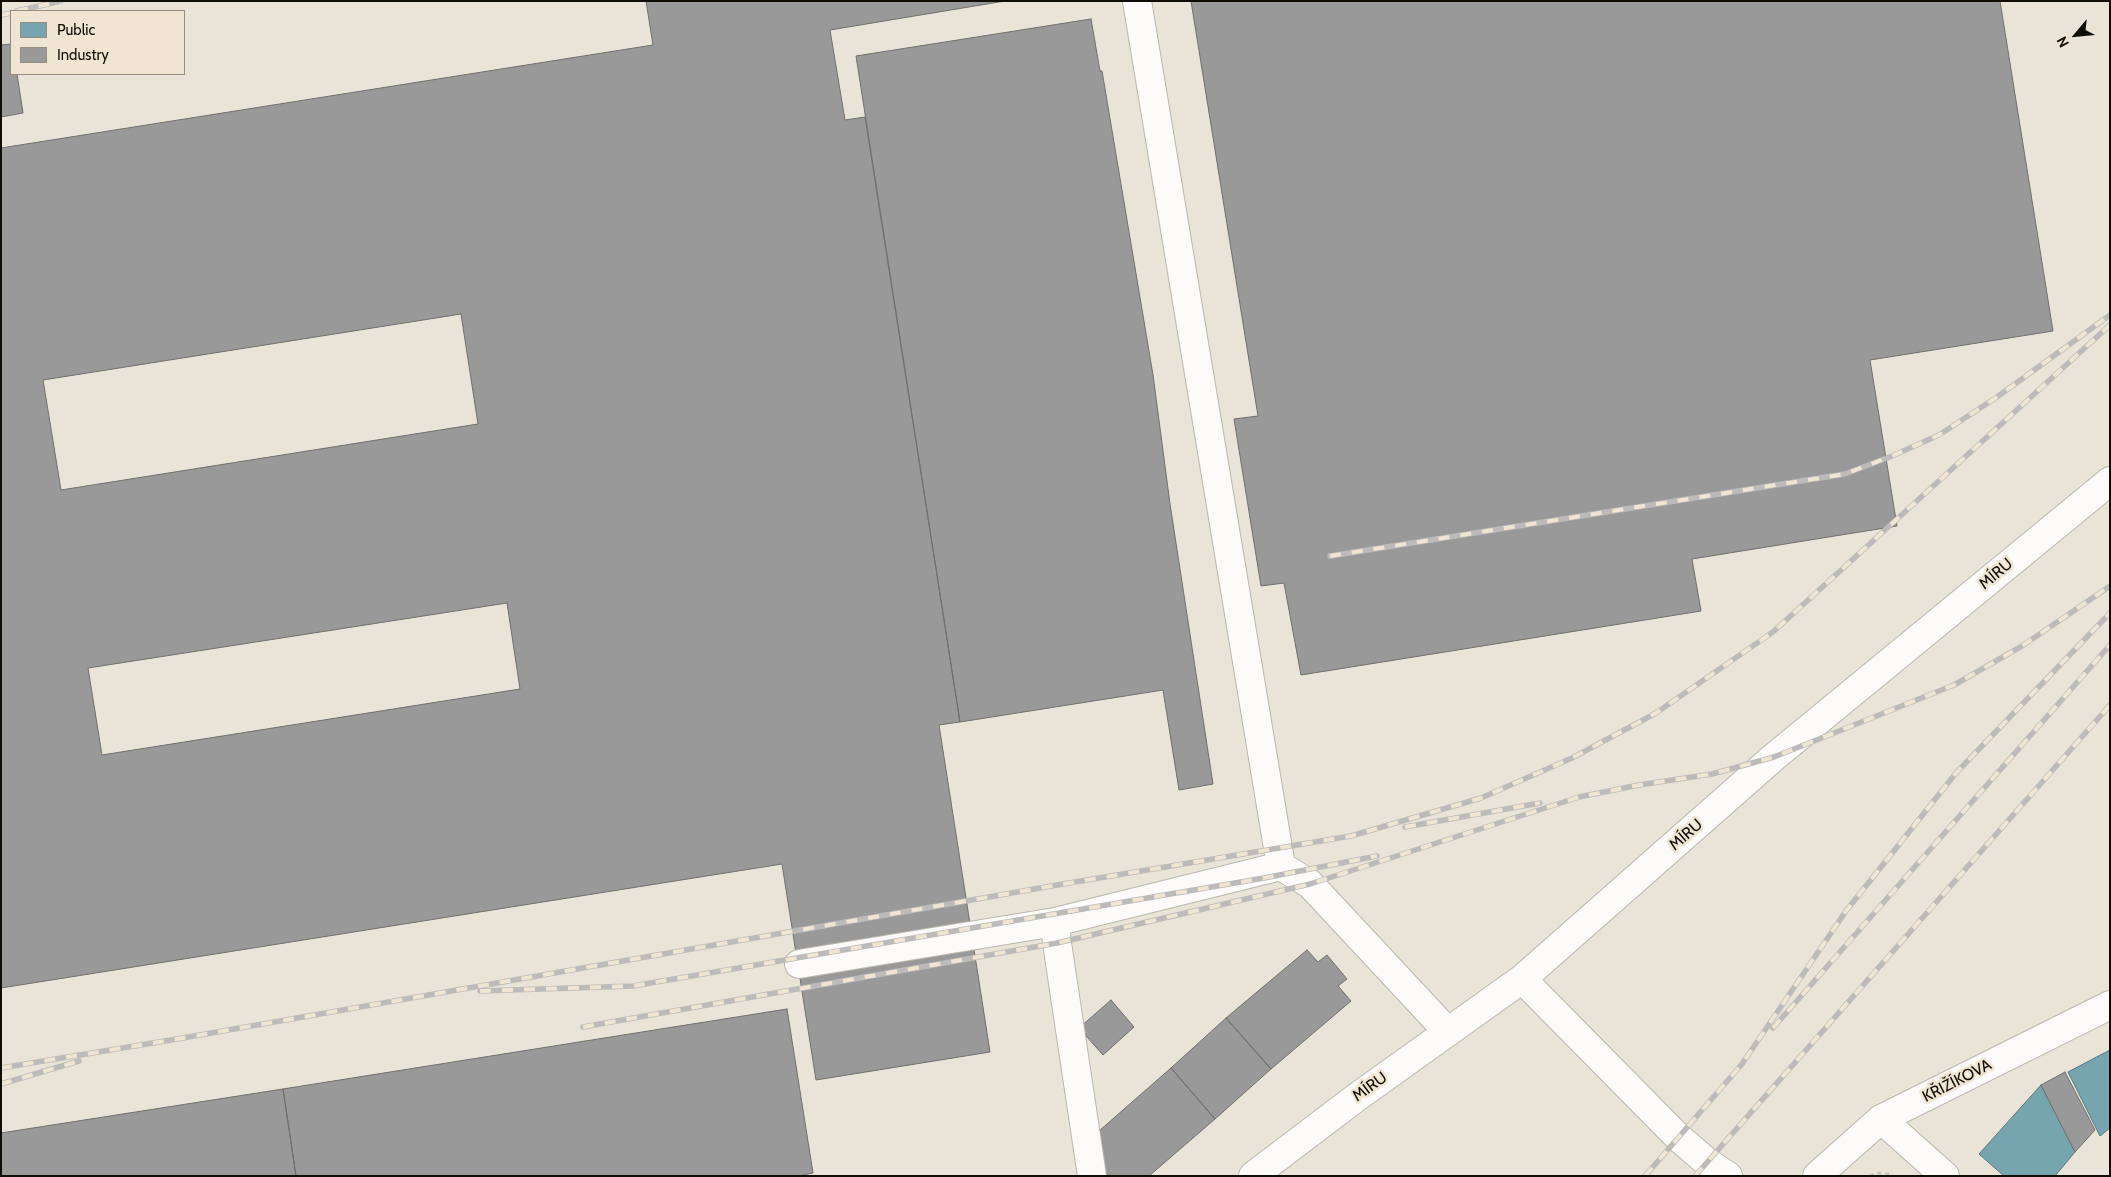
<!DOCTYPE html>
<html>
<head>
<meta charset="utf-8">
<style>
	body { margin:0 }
	#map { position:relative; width:2111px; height:1177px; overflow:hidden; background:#e9e3d8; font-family:Cabin,sans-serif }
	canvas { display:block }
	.frame { position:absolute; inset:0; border:2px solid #0f0c06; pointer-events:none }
	.legend { position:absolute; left:10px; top:10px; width:175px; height:65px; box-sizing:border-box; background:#efe5d2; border:1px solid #958e80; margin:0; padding:6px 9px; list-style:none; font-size:15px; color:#0f0c06 }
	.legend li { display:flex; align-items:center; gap:10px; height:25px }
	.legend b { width:25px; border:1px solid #958e80 }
	.north { position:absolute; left:2051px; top:10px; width:50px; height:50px; -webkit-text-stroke:4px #efe5d2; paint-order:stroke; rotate:242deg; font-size:14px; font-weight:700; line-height:20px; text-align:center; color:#0f0c06 }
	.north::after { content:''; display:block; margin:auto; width:18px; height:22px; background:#0f0c06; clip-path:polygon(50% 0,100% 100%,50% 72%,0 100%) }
</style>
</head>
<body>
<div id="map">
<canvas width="2111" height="1177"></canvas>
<div class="frame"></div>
<ul class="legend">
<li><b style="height:14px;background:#76a5af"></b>Public</li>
<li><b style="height:14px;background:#999"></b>Industry</li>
</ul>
<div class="north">N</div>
</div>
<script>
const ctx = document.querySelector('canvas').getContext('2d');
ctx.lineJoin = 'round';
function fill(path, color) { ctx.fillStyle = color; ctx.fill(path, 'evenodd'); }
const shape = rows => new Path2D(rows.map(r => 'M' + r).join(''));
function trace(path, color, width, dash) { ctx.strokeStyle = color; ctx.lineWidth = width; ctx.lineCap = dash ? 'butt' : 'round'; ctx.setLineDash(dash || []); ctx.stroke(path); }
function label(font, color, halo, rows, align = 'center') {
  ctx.font = font + ' Cabin,sans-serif'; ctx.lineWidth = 5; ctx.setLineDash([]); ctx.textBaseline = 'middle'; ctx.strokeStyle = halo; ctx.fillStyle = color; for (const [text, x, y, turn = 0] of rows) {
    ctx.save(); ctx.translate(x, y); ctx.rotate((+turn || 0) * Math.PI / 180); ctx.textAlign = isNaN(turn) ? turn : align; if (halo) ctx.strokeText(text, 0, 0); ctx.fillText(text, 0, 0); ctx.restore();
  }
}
const public = shape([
	[2110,1050,2110,1128,2100,1136,2068,1072,2110,1050],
	[2041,1085,2075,1152,2055,1176,2004,1176,1979,1154,2041,1085]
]);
fill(public, '#76a5af');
trace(public, '#57777c', 1);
const industry = shape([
	[646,1,1005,1,830,30,845,120,865,117,960,722,939,725,990,1052,816,1080,782,864,1,988,1,148,653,45,646,1],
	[461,314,478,424,61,490,43,380,461,314],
	[507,603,520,689,102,755,88,668,507,603],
	[1191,1,2000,1,2053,331,1870,360,1897,526,1692,559,1701,611,1301,675,1284,583,1261,586,1234,419,1258,416,1191,1],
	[1091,19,1100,71,1102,71,1153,375,1170,504,1213,784,1179,790,1163,690,960,722,856,56,1091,19],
	[11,44,11,74,17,74,23,113,1,117,1,45,11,44],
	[1307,950,1318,962,1327,955,1347,979,1338,986,1351,1001,1271,1069,1226,1018,1307,950],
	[1111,1000,1134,1027,1103,1055,1079,1028,1111,1000],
	[787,1009,813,1173,798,1176,296,1176,283,1089,787,1009],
	[1226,1018,1271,1069,1215,1119,1171,1068,1226,1018],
	[1171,1068,1215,1119,1149,1176,1109,1176,1094,1159,1103,1152,1091,1138,1171,1068],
	[2065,1072,2095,1130,2075,1152,2041,1085,2065,1072],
	[283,1089,296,1176,1,1176,1,1133,283,1089]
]);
fill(industry, '#999');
trace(industry, '#706f6d', 1);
const minor = shape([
	[1137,1,1281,866],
	[1055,922,1057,943,1092,1176],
	[799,964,1055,922,1281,866,1310,884,1448,1032],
	[1522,979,1679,1138,1707,1162,1728,1176],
	[1881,1119,1945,1176],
	[1253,1176,1357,1097,1522,979,1774,757,2110,481],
	[1817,1176,1881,1119,2110,1005]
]);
trace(minor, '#bbb7ae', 30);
trace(shape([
	[1870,1176,1876,1173,1891,1174]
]), '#c8c6c3', 3, [4, 4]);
trace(minor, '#fcfbf9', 28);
const rail = shape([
	[17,11,61,1],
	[1,15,11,13],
	[1330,556,1845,474,1892,456,1939,435,1997,397,2110,315],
	[1405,827,1540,803],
	[480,991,633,986,1264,878,1377,856],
	[583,1027,1057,943,1310,884,1579,797,1639,785,1712,774,1774,757,1954,685,2022,646,2110,586],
	[1773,1028,2110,645],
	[1,1068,177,1039,1063,884,1351,836,1481,798,1572,758,1656,713,1773,632,2110,325],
	[1,1084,79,1061],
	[1645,1176,1742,1064,1846,911,1956,773,2110,613],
	[1695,1176,2110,705]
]);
trace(rail, '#bdbbb9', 5.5);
trace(rail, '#efe5d2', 4, [11]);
label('16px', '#0f0c06', '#efe5d2', [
	["MÍRU",1996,574,-40],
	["MÍRU",1686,835,-41],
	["KŘIŽÍKOVA",1957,1081,-27],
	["MÍRU",1370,1087,-36]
]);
</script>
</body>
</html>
